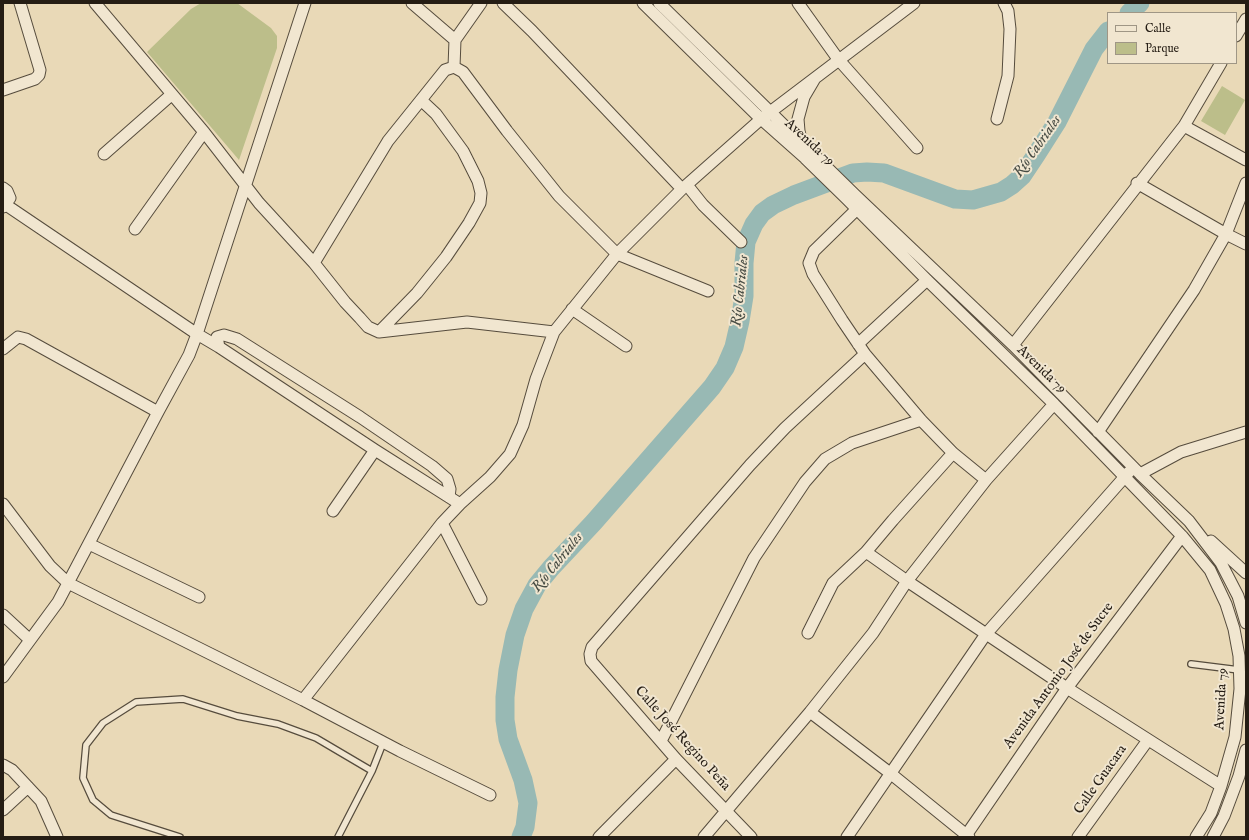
<!DOCTYPE html>
<html>
<head>
<meta charset="utf-8">
<style>
	body { margin:0 }
	#map { position:relative; width:1249px; height:840px; overflow:hidden; background:#e9d9b7; font-family:"IM FELL English",serif }
	canvas { display:block }
	.frame { position:absolute; inset:0; border:4px solid #251d14; pointer-events:none }
	.legend { position:absolute; left:1107px; top:12px; width:130px; height:52px; box-sizing:border-box; background:#f1e6d0; border:1px solid #9f9685; margin:0; padding:5px 7px; list-style:none; font-size:12px; color:#251d14 }
	.legend li { display:flex; align-items:center; gap:8px; height:20px }
	.legend b { width:20px; border:1px solid #9f9685 }
</style>
</head>
<body>
<div id="map">
<canvas width="1249" height="840"></canvas>
<div class="frame"></div>
<ul class="legend">
<li><b style="height:5px;background:#f1e6d0"></b>Calle</li>
<li><b style="height:11px;background:#bcbe8a"></b>Parque</li>
</ul>
</div>
<script>
const ctx = document.querySelector('canvas').getContext('2d');
ctx.lineJoin = 'round';
function fill(path, color) { ctx.fillStyle = color; ctx.fill(path, 'evenodd'); }
const shape = rows => new Path2D(rows.map(r => 'M' + r).join(''));
function trace(path, color, width, dash) { ctx.strokeStyle = color; ctx.lineWidth = width; ctx.lineCap = dash ? 'butt' : 'round'; ctx.setLineDash(dash || []); ctx.stroke(path); }
function label(font, color, halo, rows, align = 'center') {
  ctx.font = font + ' "IM FELL English",serif'; ctx.lineWidth = 4; ctx.setLineDash([]); ctx.textBaseline = 'middle'; ctx.strokeStyle = halo; ctx.fillStyle = color; for (const [text, x, y, turn = 0] of rows) {
    ctx.save(); ctx.translate(x, y); ctx.rotate((+turn || 0) * Math.PI / 180); ctx.textAlign = isNaN(turn) ? turn : align; if (halo) ctx.strokeText(text, 0, 0); ctx.fillText(text, 0, 0); ctx.restore();
  }
}
fill(shape([
	[201,3,237,3,271,28,277,36,277,48,239,160,147,52,191,9],
	[1222,86,1245,100,1225,135,1201,121]
]), '#bcbe8a');
trace(shape([
	[1129,13,1140,3],
	[521,837,525,827,528,803,523,780,508,739,505,720,505,697,508,670,515,635,524,609,537,585,551,568,594,522,712,387,725,368,734,347,740,321,744,296,744,263,746,242,754,224,762,213,773,205,794,195,853,173,867,172,884,173,955,199,973,200,1001,192,1012,185,1022,176,1036,155,1057,122,1094,49,1108,31]
]), '#98b9b4', 19);
const service = shape([
	[1191,664,1239,670],
	[180,837,111,815,93,800,83,778,86,745,103,723,136,702,183,699,237,716,278,724,316,738,372,771],
	[338,837,372,771,383,743]
]);
const minor = shape([
	[95,3,204,132,259,203,314,263,345,302,360,318,368,327,379,332,467,322,554,332,617,254,682,189,761,119,914,3],
	[412,3,455,40],
	[503,3,532,31,682,189],
	[643,3,761,119,805,158,847,199,927,280,1054,404,1182,536,1210,570,1226,604,1234,629,1239,656,1240,689,1235,737,1221,786,1211,813,1196,837],
	[659,3,855,195,1013,345,1140,474,1189,521,1221,563,1238,596,1246,623],
	[798,3,838,59,917,148],
	[1236,36,1246,19],
	[454,67,463,72,507,131,559,196,617,254,708,291],
	[3,90,35,79,39,75,40,70,20,3],
	[997,119,1008,76,1010,29,1008,11,1004,3],
	[1184,126,1246,160],
	[802,143,799,131,798,119,804,97,814,80],
	[104,154,171,95],
	[1137,183,1226,234,1246,244],
	[687,185,703,205,741,242],
	[3,188,7,191,10,198,3,207],
	[3,203,197,334,219,347,375,450,460,504],
	[857,209,814,251,809,263,813,274,842,320,865,354,921,420,953,453,986,480],
	[135,229,204,132],
	[314,263,388,141,445,70,454,67,455,40,481,3],
	[572,309,626,346],
	[379,332,417,293,446,257,469,223,480,203,481,193,478,181,463,151,436,114,421,100],
	[858,344,927,280],
	[1013,345,1184,126,1221,63],
	[219,347,217,337,224,335,237,339,360,417,432,466,447,479,450,489,449,497],
	[3,349,18,337,26,339,158,412],
	[1098,432,1194,290,1226,234,1246,183],
	[1140,474,1181,452,1246,432],
	[3,504,50,566,68,583,303,700,400,751,490,795],
	[333,511,375,450],
	[1211,541,1246,573],
	[89,544,199,597],
	[866,552,907,581,1067,688,1221,786],
	[481,599,442,523,460,504,490,477,510,454,523,425,536,379,554,332],
	[3,615,30,640],
	[808,633,833,583,866,552,893,520,953,453],
	[3,677,58,602,158,412,189,355,197,334,305,3],
	[303,700,442,523],
	[810,712,890,773,969,837],
	[661,741,754,558,805,482,825,459,852,443,921,420],
	[3,765,12,770,41,801,57,837],
	[3,810,28,787],
	[599,837,676,759],
	[704,837,810,712,873,633,907,581,986,480,1054,404],
	[751,837,676,759,591,661,590,654,592,647,750,465,785,428,865,354],
	[847,837,986,634,1129,472],
	[965,837,1067,688,1182,536],
	[1078,837,1148,740],
	[1213,837,1224,816,1239,776,1246,750]
]);
trace(service, '#564c3d', 8);
trace(minor, '#564c3d', 13);
trace(service, '#f1e6d0', 5.5);
trace(minor, '#f1e6d0', 11);
label('14px', '#251d14', '#f1e6d0', [
	["Avenida 79",809,143,43],
	["Avenida 79",1041,370,44],
	["Avenida Antonio José de Sucre",1059,676,-54],
	["Avenida 79",1222,699,-87],
	["Calle José Regino Peña",682,739,48],
	["Calle Guacara",1101,780,-55]
]);
label('italic 15px', '#484c44', '#f1e6d0', [
	["Río Cabriales",1038,147,-55],
	["Río Cabriales",741,291,-84],
	["Río Cabriales",558,563,-51]
]);
</script>
</body>
</html>
